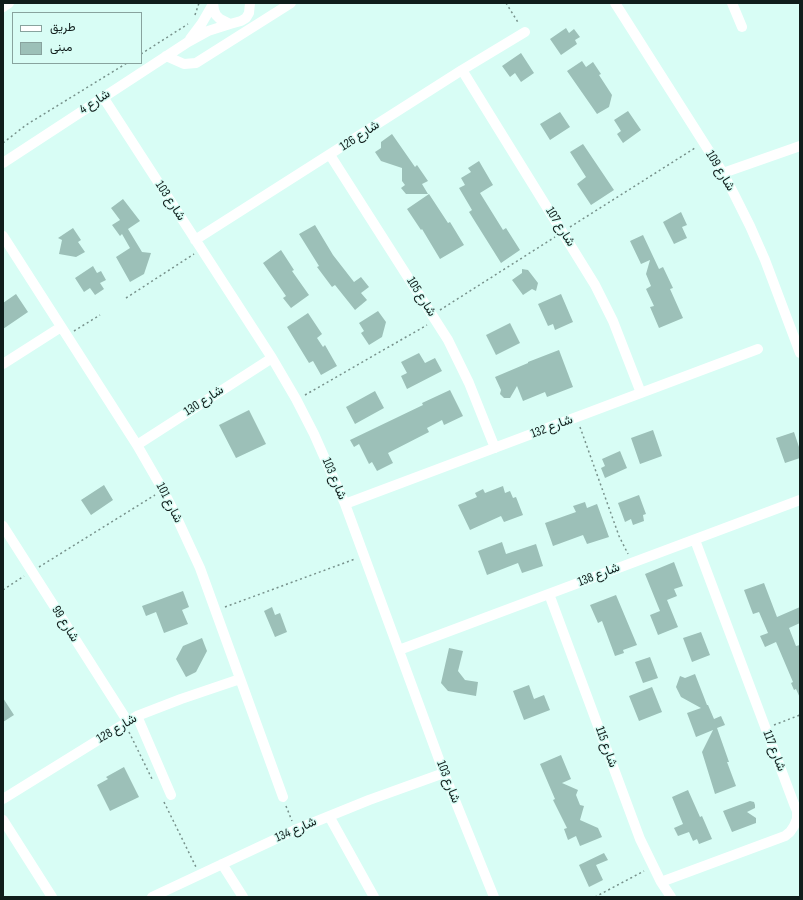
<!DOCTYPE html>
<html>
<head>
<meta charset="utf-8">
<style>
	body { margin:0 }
	#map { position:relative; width:803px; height:900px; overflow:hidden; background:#d8fdf5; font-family:"Sofia Sans Condensed",Vazirmatn,sans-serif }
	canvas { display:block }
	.frame { position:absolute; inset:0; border:4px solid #101d1b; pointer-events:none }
	.legend { position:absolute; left:12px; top:12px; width:130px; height:52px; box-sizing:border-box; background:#d8fdf5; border:1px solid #88a39e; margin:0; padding:5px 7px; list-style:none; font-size:12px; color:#101d1b }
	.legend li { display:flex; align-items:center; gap:8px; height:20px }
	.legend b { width:20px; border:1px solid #88a39e }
</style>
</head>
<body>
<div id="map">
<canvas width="803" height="900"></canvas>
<div class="frame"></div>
<ul class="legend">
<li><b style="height:5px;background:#fff"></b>طريق</li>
<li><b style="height:11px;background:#9cc0b8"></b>مبنى</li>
</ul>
</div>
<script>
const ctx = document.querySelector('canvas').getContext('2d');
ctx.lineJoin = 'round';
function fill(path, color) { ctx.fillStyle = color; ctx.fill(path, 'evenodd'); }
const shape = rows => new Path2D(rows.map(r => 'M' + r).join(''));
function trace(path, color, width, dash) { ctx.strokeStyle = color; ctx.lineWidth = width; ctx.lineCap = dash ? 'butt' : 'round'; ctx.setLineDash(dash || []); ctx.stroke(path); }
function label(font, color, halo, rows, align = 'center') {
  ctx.font = font + ' "Sofia Sans Condensed",Vazirmatn,sans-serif'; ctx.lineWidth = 3; ctx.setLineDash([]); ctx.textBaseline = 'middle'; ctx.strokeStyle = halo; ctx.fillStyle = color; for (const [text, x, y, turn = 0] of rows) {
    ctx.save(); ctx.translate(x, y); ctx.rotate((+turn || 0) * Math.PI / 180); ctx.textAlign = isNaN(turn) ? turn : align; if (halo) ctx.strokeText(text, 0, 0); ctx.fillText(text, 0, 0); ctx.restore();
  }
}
fill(shape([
	[566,28,569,33,574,29,580,37,575,40,577,44,561,55,550,39],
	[521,53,534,73,521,82,515,73,510,77,502,66],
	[582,61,586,67,593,62,601,74,599,75,612,95,609,107,597,114,567,71],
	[628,111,641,130,623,143,617,134,621,131,614,120],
	[560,112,570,127,550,140,540,124],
	[392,134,415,167,417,165,428,181,422,184,428,194,406,194,401,188,405,185,402,181,402,168,381,161,375,152,381,148,381,142],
	[583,144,614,190,591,205,577,184,586,177,570,152],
	[479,161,493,185,480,193,503,230,506,228,520,250,501,263,469,212,472,210,459,188,465,185,461,178,471,172,468,168],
	[429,194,448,223,450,222,464,245,440,259,422,229,421,230,407,209],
	[123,199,140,221,128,229,142,252,151,253,144,274,130,282,116,257,130,248,122,234,120,236,112,225,120,220,111,208],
	[681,212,687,225,682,227,687,238,674,244,663,222],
	[315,225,333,255,354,282,361,277,369,287,361,293,367,300,355,310,335,285,332,287,317,267,319,266,299,234],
	[73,228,81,240,78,242,85,252,76,257,59,254,62,240,58,238],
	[643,235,659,269,663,267,673,288,670,289,683,318,659,328,650,307,654,306,646,289,651,286,646,274,650,260,641,264,630,241],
	[281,250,294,270,292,271,309,295,291,308,283,298,286,296,263,263],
	[93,266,97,273,101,271,106,280,100,283,104,289,95,295,90,288,84,292,75,278],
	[522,269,528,270,538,283,536,291,532,289,523,295,512,280,522,273],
	[16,294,28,312,3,329,3,303],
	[561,294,573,322,555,330,553,324,548,326,538,304],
	[378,311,386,322,382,337,369,345,361,333,364,331,359,323],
	[308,313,322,334,317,338,323,347,325,345,337,366,321,375,313,361,309,363,287,327],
	[510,323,520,343,496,355,486,335],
	[559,350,573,387,547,397,545,392,523,401,517,386,510,398,504,398,500,394,501,390,495,377,528,363,528,362],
	[419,353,425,363,435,358,442,371,407,389,401,376,407,373,401,362],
	[450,390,463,416,444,425,442,420,427,428,429,432,388,453,393,463,377,471,372,462,369,464,359,444,354,447,350,440,423,405,422,403],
	[375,391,384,408,355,424,346,407],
	[249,410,266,444,236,458,219,425],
	[653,430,662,456,640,464,631,438],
	[794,432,800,450,800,458,785,463,776,438],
	[620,451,627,468,605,478,601,468,605,466,602,459],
	[104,485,113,500,91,515,81,500],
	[503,486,505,493,510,491,513,498,516,497,523,515,504,522,501,516,470,530,458,505,477,497,475,493,483,489,485,493],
	[639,495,646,514,643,515,644,521,633,525,631,519,625,522,618,503],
	[585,502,587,508,597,504,609,537,587,544,583,535,553,546,545,523,576,512,573,506],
	[502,542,506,554,536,544,543,566,522,573,518,563,487,575,478,551],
	[674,562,683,586,674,589,677,596,667,600,678,627,658,635,650,615,660,611,645,574],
	[764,583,777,617,800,607,800,623,789,628,796,646,800,645,800,698,796,689,794,690,791,683,793,682,776,642,765,647,760,636,768,633,759,612,753,614,744,590],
	[183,591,189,607,182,610,188,624,164,633,156,612,146,616,142,606],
	[616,595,637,645,623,650,624,653,615,656,602,621,598,623,590,605],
	[272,607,275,615,280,613,287,632,275,637,264,611],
	[701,632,710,655,692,662,683,638],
	[202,638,207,651,196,672,186,677,176,659,183,646],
	[449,648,463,651,458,671,465,680,478,682,476,696,448,691,441,683],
	[650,657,658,678,643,683,635,662],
	[695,674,707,705,708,705,714,719,721,716,725,725,717,728,729,762,727,762,736,786,715,794,702,752,713,730,696,737,687,713,701,708,681,697,676,687,680,676,685,678],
	[529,685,534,699,544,695,550,710,524,720,513,691],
	[652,687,662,712,639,721,629,696],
	[3,698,14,715,3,722],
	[561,755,571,779,562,783,578,790,576,795,580,805,584,806,580,820,598,828,602,837,580,846,576,836,568,840,564,829,567,828,553,800,555,799,540,764],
	[124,767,139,797,110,811,97,785,108,779,106,777],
	[688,790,700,817,702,816,712,839,699,844,697,839,693,841,689,832,678,836,674,828,683,824,672,797],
	[750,801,754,802,755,805,755,808,747,812,756,818,756,823,732,832,723,811],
	[604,853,608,860,596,865,603,880,589,887,579,865]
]), '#9cc0b8');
trace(shape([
	[506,3,519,24],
	[195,15,199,3],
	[141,54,188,24],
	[3,143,26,125,127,63],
	[570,227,695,148],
	[126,298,194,254],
	[440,310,555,237],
	[74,331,100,315],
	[305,395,427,325],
	[580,427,619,536,628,554],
	[39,567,155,495],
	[3,590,24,576],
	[225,607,355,559],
	[774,725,800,715],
	[129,732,152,779],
	[164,802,196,867],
	[286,806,292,821],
	[595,897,644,871]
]), '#77918b', 1.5, [2, 3]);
trace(shape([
	[213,3,214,10,216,15,220,19,230,24,241,21,246,18,249,13,250,3],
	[615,3,723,173,734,194,750,226,765,260,800,353],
	[732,3,742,27],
	[3,7,9,3],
	[190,39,202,23,213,4],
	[166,56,184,64,196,63,291,3],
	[462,70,595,285,613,321,641,393],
	[103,97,272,358,296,399,314,434,345,504,444,773,494,897],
	[330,155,448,340,469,383,495,448],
	[3,163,188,42,208,31,230,24],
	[723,173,800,146],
	[3,236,137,445,163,490,176,516,200,568,283,797],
	[195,240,462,70,525,32],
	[3,364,61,327],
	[137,445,272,358],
	[345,504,758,349],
	[3,526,128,722],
	[549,594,640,839,661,882,671,897],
	[399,650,800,500],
	[137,716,171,795],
	[3,799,137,716,181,699,240,679],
	[329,816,374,897],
	[3,820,52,897],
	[222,864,243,897],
	[661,882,785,836,790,832,794,826,797,819,797,811,794,804,695,540],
	[152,897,295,830,369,800,444,773]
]), '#fff', 10);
label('13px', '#101d1b', '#d8fdf5', [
	["شارع 4",95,102,-33],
	["شارع 126",360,136,-33],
	["شارع 109",720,171,59],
	["شارع 103",170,201,57],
	["شارع 107",560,227,58],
	["شارع 105",421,297,58],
	["شارع 130",204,401,-33],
	["شارع 132",552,427,-21],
	["شارع 103",334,479,67],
	["شارع 101",169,503,63],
	["شارع 138",599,575,-21],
	["شارع 99",65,624,58],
	["شارع 128",117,729,-31],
	["شارع 115",606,747,70],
	["شارع 117",774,751,69],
	["شارع 103",448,782,69],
	["شارع 134",296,830,-24]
]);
</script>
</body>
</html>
